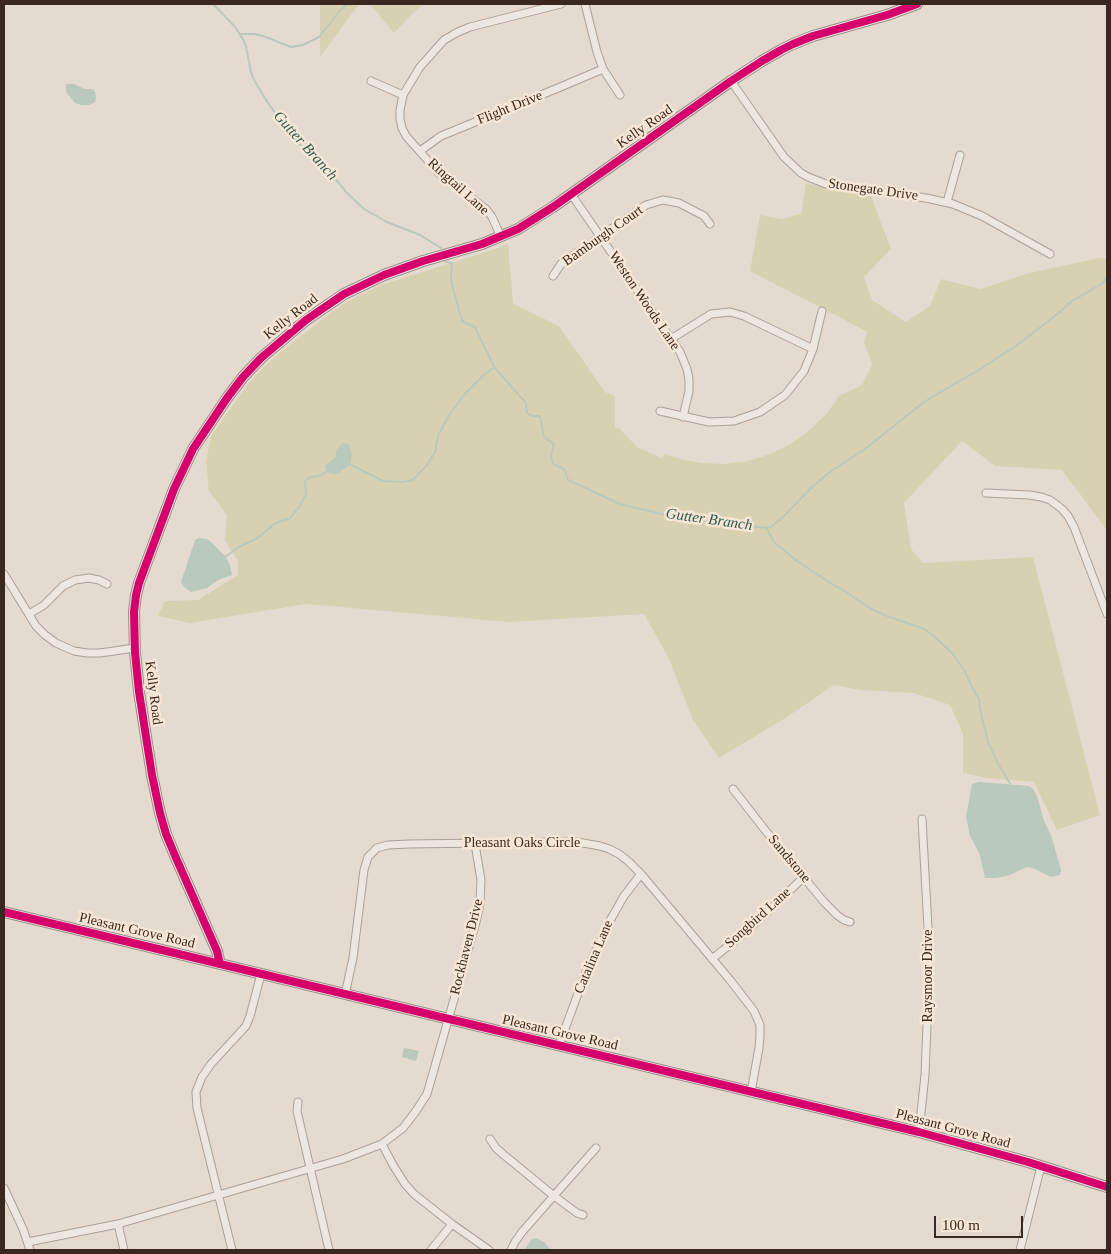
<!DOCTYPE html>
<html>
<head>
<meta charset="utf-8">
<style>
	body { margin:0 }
	#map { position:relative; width:1111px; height:1254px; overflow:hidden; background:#e5dacf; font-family:"Times New Roman",serif }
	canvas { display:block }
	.frame { position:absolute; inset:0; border:5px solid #3a271f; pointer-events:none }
	.scale { position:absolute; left:934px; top:1216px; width:89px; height:22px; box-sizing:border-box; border:2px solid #3a271f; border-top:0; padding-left:6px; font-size:15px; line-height:18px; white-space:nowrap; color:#3a271f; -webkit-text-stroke:4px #f6e6d5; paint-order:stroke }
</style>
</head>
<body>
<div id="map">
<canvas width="1111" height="1254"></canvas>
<div class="frame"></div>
<div class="scale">100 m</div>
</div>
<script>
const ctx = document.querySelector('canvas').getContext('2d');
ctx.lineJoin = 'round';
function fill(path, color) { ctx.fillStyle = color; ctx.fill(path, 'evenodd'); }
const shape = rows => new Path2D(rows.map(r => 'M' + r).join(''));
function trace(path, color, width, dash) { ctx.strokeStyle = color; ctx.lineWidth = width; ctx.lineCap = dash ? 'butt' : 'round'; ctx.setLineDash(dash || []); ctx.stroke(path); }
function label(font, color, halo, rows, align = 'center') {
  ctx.font = font + ' "Times New Roman",serif'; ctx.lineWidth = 5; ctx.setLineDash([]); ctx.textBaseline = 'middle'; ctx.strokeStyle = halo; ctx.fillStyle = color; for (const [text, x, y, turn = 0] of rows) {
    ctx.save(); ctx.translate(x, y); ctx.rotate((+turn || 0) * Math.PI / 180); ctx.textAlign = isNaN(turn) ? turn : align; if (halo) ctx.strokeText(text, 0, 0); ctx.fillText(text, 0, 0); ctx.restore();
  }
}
fill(shape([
	[320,4,359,4,320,57],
	[370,4,423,4,411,15,394,33],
	[806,183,821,187,871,196,891,249,864,277,872,300,906,322,930,306,941,279,981,289,1029,273,1100,258,1107,259,1107,530,1062,470,995,466,962,441,904,503,911,549,923,563,1033,557,1100,815,1057,830,1034,782,987,778,963,773,963,734,950,705,914,693,860,690,834,685,784,719,719,758,693,720,669,659,644,614,509,622,306,604,190,623,158,616,165,601,198,600,238,575,238,561,225,540,227,515,209,491,206,462,211,436,248,384,265,366,283,350,325,317,343,304,364,293,384,284,489,251,508,244,513,303,516,305,559,326,605,392,615,396,615,429,619,428,637,447,662,458,664,454,684,460,703,463,723,464,743,462,762,457,781,449,798,439,813,427,827,413,839,396,862,385,872,365,864,342,867,332,862,329,750,271,760,215,782,219,801,214]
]), '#d8d1b1');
fill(shape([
	[67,84,74,84,85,89,92,89,95,91,96,98,95,102,89,105,81,105,75,103,66,92,66,86],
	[342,443,349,444,350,448,352,454,350,465,338,473,333,474,327,472,325,467,326,465,335,458,336,456,336,451],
	[199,538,207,539,211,542,226,557,230,565,232,575,218,580,207,588,191,592,184,587,181,582,195,540],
	[979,782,1029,786,1033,789,1037,796,1044,821,1051,835,1061,870,1060,875,1051,877,1033,868,1026,867,1010,875,997,878,985,878,980,855,970,836,966,817,972,784],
	[404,1048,419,1051,416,1061,402,1057],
	[536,1238,544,1242,551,1250,524,1250,532,1239]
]), '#bac9bd');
trace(shape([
	[213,4,236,28,244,41,246,47,251,72,254,80,268,103,283,124,306,152,330,173,344,189,345,191,364,209,387,222,420,235,441,248],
	[239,34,254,34,263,36,291,47,303,45,319,37,339,12,347,4],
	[446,262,452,263,451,281,462,321,475,327,494,367,526,403,527,413,532,416,540,416,544,437,554,444,551,456,553,464,564,469,568,480,620,504,670,516,766,528,771,527,782,518,813,486,830,472,865,449,924,402,956,383,977,371,1016,346,1060,312,1072,301,1100,285,1107,278],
	[349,464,383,481,403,482,413,480,427,465,435,452,438,436,449,415,464,395,484,375,494,367],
	[766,528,775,543,797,561,832,584,848,593,871,609,885,615,924,629,934,636,952,653,964,670,972,687,979,699,980,709,988,742,998,764,1011,785],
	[225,557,239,547,259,537,274,524,290,518,299,507,306,494,305,481,311,477,319,476,329,470]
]), '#bac9bd', 2);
const street = shape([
	[585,4,597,52,603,69,620,95],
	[371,81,403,95],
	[731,81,784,157,801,173,808,177,826,184,926,198,953,204,982,216,1050,254],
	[420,151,441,136,558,88,603,69],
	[571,194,680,352,687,369,689,379,689,391,683,417],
	[947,202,960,155],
	[501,237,492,217,486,209,439,173,406,136,402,128,400,119,400,110,403,95,420,67,444,40,458,32,470,27,561,4],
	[553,276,561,264,646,205,663,200,679,203,704,216,710,224],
	[671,339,711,314,730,312,744,316,813,349],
	[660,411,709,422,734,421,760,412,785,395,804,371,813,349,822,311],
	[986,493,1029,495,1041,497,1050,500,1062,509,1068,516,1074,527,1107,614],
	[4,574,36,626,45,635,56,643,74,651,87,653,100,653,135,648],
	[29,614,44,605,63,586,75,580,89,578,99,580,107,584],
	[733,789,765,830,824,902,837,915,844,920,850,922],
	[712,959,747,931,804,877],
	[345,995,353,958,364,870,368,857,377,848,388,845,409,844,561,842,577,842,600,846,609,849,619,854,628,861,641,874,730,980,754,1011,760,1025,760,1036,759,1048,751,1092],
	[559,1045,586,972,608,924,624,896,641,874],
	[298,1102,297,1111,329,1250],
	[919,1132,925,1075,929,975,928,928,922,819],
	[490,1139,496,1148,504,1155,554,1196,577,1213,583,1215],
	[382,1144,393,1165,405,1184,414,1194,452,1224,489,1250],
	[4,1188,23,1229,30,1250],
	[118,1224,124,1250],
	[28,1242,118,1224,343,1159,382,1144,403,1128,416,1111,427,1094,476,922,480,903,481,880,475,844],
	[232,1250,197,1108,196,1092,202,1077,211,1064,246,1026,250,1016,261,974],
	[431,1250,452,1224],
	[511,1250,515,1242,522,1232,596,1148],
	[1020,1250,1041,1166]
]);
const secondary = shape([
	[4,912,919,1132,1028,1162,1107,1187],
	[220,964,217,951,176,858,166,834,160,813,152,775,139,692,135,652,134,612,136,595,139,583,174,489,193,449,227,398,243,377,261,358,306,320,344,294,384,275,423,261,482,244,518,229,553,207,731,81,762,61,781,50,793,44,813,36,887,15,917,4]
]);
trace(street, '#aaa097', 9);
trace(secondary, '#9a8f88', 12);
trace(street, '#eee7e0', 7);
trace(secondary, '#eee7e0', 10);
trace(shape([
	[4,912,919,1132,1028,1162,1107,1187],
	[220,964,217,951,176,858,166,834,160,813,152,775,139,692,135,652,134,612,136,595,139,583,174,489,193,449,227,398,243,377,261,358,306,320,344,294,384,275,423,261,482,244,518,229,553,207,731,81,762,61,781,50,793,44,813,36,887,15,917,4]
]), '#d6006c', 8);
label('14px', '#3a271f', '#f6e6d5', [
	["Flight Drive",510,108,-22],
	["Kelly Road",645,127,-35],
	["Ringtail Lane",458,187,42],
	["Stonegate Drive",873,190,8],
	["Bamburgh Court",603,236,-35],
	["Weston Woods Lane",644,301,56],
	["Kelly Road",291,317,-38],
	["Kelly Road",153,693,83],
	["Pleasant Oaks Circle",522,843],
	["Sandstone",789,859,50],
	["Songbird Lane",758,918,-42],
	["Pleasant Grove Road",137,931,13],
	["Rockhaven Drive",467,947,-76],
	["Catalina Lane",594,957,-67],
	["Raysmoor Drive",928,976,-90],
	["Pleasant Grove Road",560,1033,13],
	["Pleasant Grove Road",953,1129,15]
]);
label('italic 15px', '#2e5a4f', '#f6e6d5', [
	["Gutter Branch",305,146,48],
	["Gutter Branch",709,520,8]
]);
</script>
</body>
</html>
